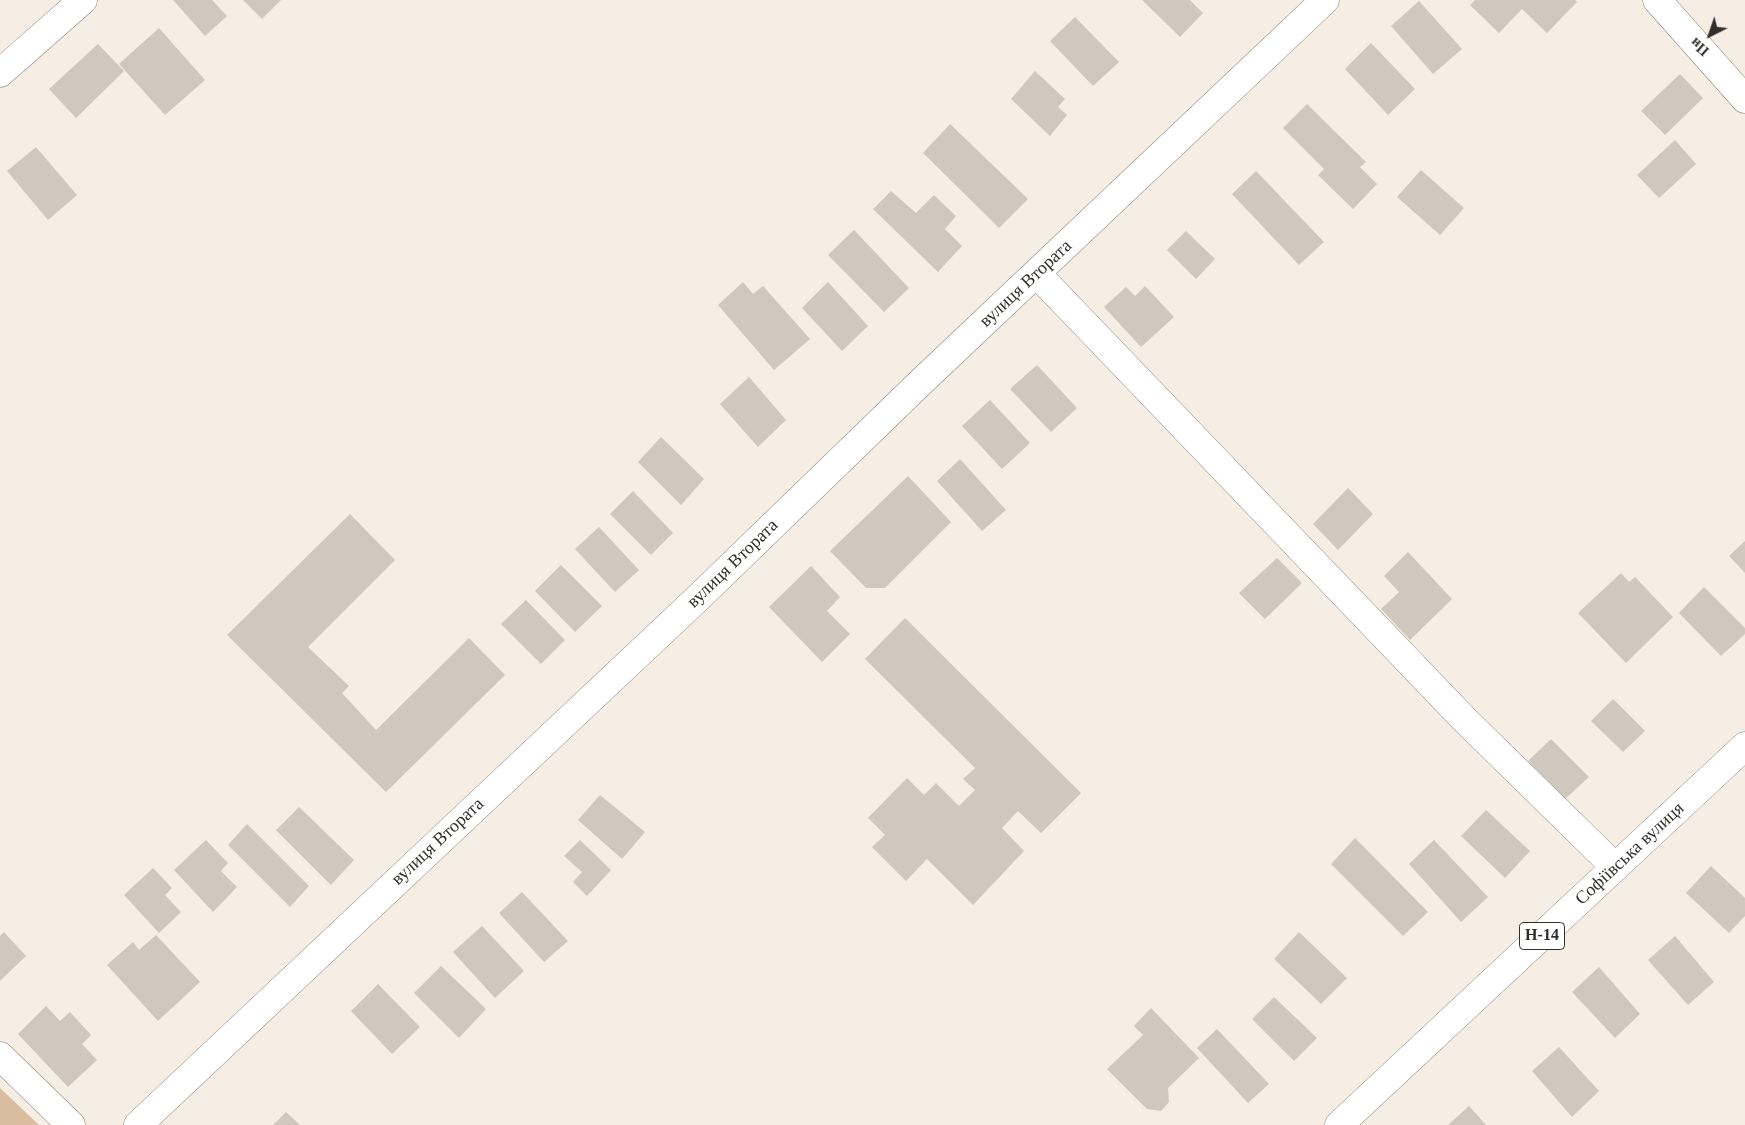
<!DOCTYPE html>
<html>
<head>
<meta charset="utf-8">
<style>
	body { margin:0 }
	#map { position:relative; width:1745px; height:1125px; overflow:hidden; background:#f6ede4; font-family:"Times New Roman",serif }
	canvas { display:block }
	.north { position:absolute; left:1685px; top:10px; width:50px; height:50px; -webkit-text-stroke:4px #fff; paint-order:stroke; rotate:221deg; font-size:14px; font-weight:700; line-height:20px; text-align:center; color:#312d2a }
	.north::after { content:''; display:block; margin:auto; width:18px; height:22px; background:#312d2a; clip-path:polygon(50% 0,100% 100%,50% 72%,0 100%) }
</style>
</head>
<body>
<div id="map">
<canvas width="1745" height="1125"></canvas>
<div class="north">Пн</div>
</div>
<script>
const ctx = document.querySelector('canvas').getContext('2d');
ctx.lineJoin = 'round';
function fill(path, color) { ctx.fillStyle = color; ctx.fill(path, 'evenodd'); }
const shape = rows => new Path2D(rows.map(r => 'M' + r).join(''));
function trace(path, color, width, dash) { ctx.strokeStyle = color; ctx.lineWidth = width; ctx.lineCap = dash ? 'butt' : 'round'; ctx.setLineDash(dash || []); ctx.stroke(path); }
function label(font, color, halo, rows, align = 'center') {
  ctx.font = font + ' "Times New Roman",serif'; ctx.lineWidth = 4.5; ctx.setLineDash([]); ctx.textBaseline = 'middle'; ctx.strokeStyle = halo; ctx.fillStyle = color; for (const [text, x, y, turn = 0] of rows) {
    ctx.save(); ctx.translate(x, y); ctx.rotate((+turn || 0) * Math.PI / 180); ctx.textAlign = isNaN(turn) ? turn : align; if (halo) ctx.strokeText(text, 0, 0); ctx.fillText(text, 0, 0); ctx.restore();
  }
}
fill(shape([
	[0,1088,39,1125,0,1125]
]), '#dabc9e');
fill(shape([
	[173,0,212,0,227,16,205,36],
	[243,0,281,0,262,19],
	[1142,0,1190,0,1203,13,1180,37],
	[1475,0,1575,0,1577,2,1547,33,1522,9,1499,33,1470,5],
	[1419,1,1462,49,1433,74,1391,26],
	[1075,17,1119,62,1093,86,1050,41],
	[159,28,205,80,165,115,119,64],
	[1371,43,1415,89,1388,115,1345,69],
	[98,44,124,71,76,118,49,89],
	[1035,71,1065,99,1058,107,1067,115,1050,136,1011,99],
	[1680,74,1703,98,1665,135,1641,111],
	[1307,104,1366,162,1360,167,1377,184,1353,209,1318,175,1324,169,1283,128],
	[950,124,1028,199,999,228,923,153],
	[1675,140,1696,164,1659,198,1637,175],
	[36,147,77,195,48,220,7,171],
	[1421,170,1464,208,1440,235,1397,197],
	[1256,171,1324,242,1299,265,1232,194],
	[891,191,916,213,934,195,956,216,945,229,962,246,938,272,873,209],
	[854,230,909,288,884,312,828,255],
	[1186,231,1215,259,1196,279,1167,250],
	[743,282,753,294,763,286,810,339,774,370,718,305],
	[828,282,868,326,842,351,802,308],
	[1145,286,1174,317,1141,347,1104,307,1126,287,1135,296],
	[1037,365,1077,408,1051,432,1010,389],
	[749,377,786,420,758,447,720,404],
	[990,400,1030,443,1002,469,962,426],
	[661,437,704,479,681,505,638,462],
	[960,459,1006,510,982,531,937,481],
	[908,476,951,522,885,588,866,588,830,551],
	[1348,488,1373,514,1338,550,1313,524],
	[633,491,673,533,651,555,610,514],
	[350,514,395,560,308,647,349,686,342,693,376,730,469,638,505,675,386,792,227,635],
	[599,527,639,570,615,592,575,549],
	[1745,541,1745,573,1729,556],
	[1408,552,1452,599,1410,640,1381,609,1399,592,1384,576],
	[1277,558,1302,583,1265,619,1239,593],
	[561,565,602,606,575,632,535,591],
	[811,566,840,597,827,611,850,634,822,662,769,607],
	[1621,573,1629,582,1635,577,1673,617,1626,663,1578,613],
	[1704,587,1745,628,1745,634,1721,656,1679,613],
	[526,600,565,640,541,664,501,624],
	[905,618,1081,793,1041,833,1018,811,1002,828,1024,851,973,905,927,859,906,881,872,847,885,835,868,818,907,778,924,795,936,783,959,806,975,790,963,779,975,768,865,659],
	[1613,699,1645,731,1623,752,1591,721],
	[1551,739,1589,777,1565,799,1528,761],
	[600,795,645,832,622,859,578,820],
	[299,807,354,860,331,885,276,830],
	[1486,810,1530,851,1505,878,1461,836],
	[247,824,309,886,290,907,228,845],
	[1355,838,1428,912,1403,936,1331,864],
	[206,840,228,863,221,871,237,887,213,912,174,870],
	[580,840,611,870,587,896,573,882,582,872,564,856],
	[1434,840,1488,897,1461,922,1409,864],
	[1711,866,1745,898,1745,916,1729,933,1686,893],
	[153,868,172,888,165,895,181,912,159,933,124,895],
	[522,892,568,941,544,962,499,913],
	[482,926,524,971,495,998,453,952],
	[4,932,26,956,0,981,0,936],
	[1299,932,1347,978,1321,1004,1274,959],
	[156,935,200,982,158,1021,107,965,133,942,139,950],
	[1675,936,1714,982,1688,1005,1648,960],
	[441,966,486,1009,459,1038,414,993],
	[1599,967,1640,1014,1615,1038,1572,992],
	[378,984,420,1027,392,1054,351,1011],
	[1274,997,1317,1038,1294,1061,1252,1019],
	[46,1006,60,1021,70,1012,91,1035,82,1044,97,1060,68,1087,18,1034],
	[1151,1008,1199,1058,1168,1088,1169,1102,1161,1111,1147,1109,1107,1069,1143,1035,1134,1026],
	[1217,1029,1269,1084,1248,1103,1197,1048],
	[1559,1047,1599,1091,1572,1117,1532,1071],
	[1469,1106,1486,1125,1448,1125],
	[286,1112,300,1125,273,1125]
]), '#d0c7be');
const minor = shape([
	[1657,0,1745,99],
	[0,73,83,0],
	[1037,274,1464,719,1615,867],
	[0,1056,71,1125],
	[138,1125,698,598,920,383,1325,0]
]);
const major = shape([
	[1339,1125,1745,746]
]);
trace(minor, '#8d847c', 29);
trace(major, '#8d847c', 29);
trace(minor, '#fff', 28);
trace(major, '#fff', 28);
for (const [x, y, w] of [
	[1542,936,45]
]) { const box = new Path2D(); box.roundRect(x - w / 2, y - 13.5, w, 27, 4); ctx.fillStyle = '#fff'; ctx.fill(box); trace(box, '#312d2a', 1); }
label('bold 16px', '#312d2a', null, [
	["Н-14",1542,936]
]);
label('18px', '#312d2a', '#fff', [
	["вулиця Втората",1026,284,-43],
	["вулиця Втората",733,564,-44],
	["вулиця Втората",438,842,-43],
	["Софіївська вулиця",1630,854,-43]
]);
</script>
</body>
</html>
